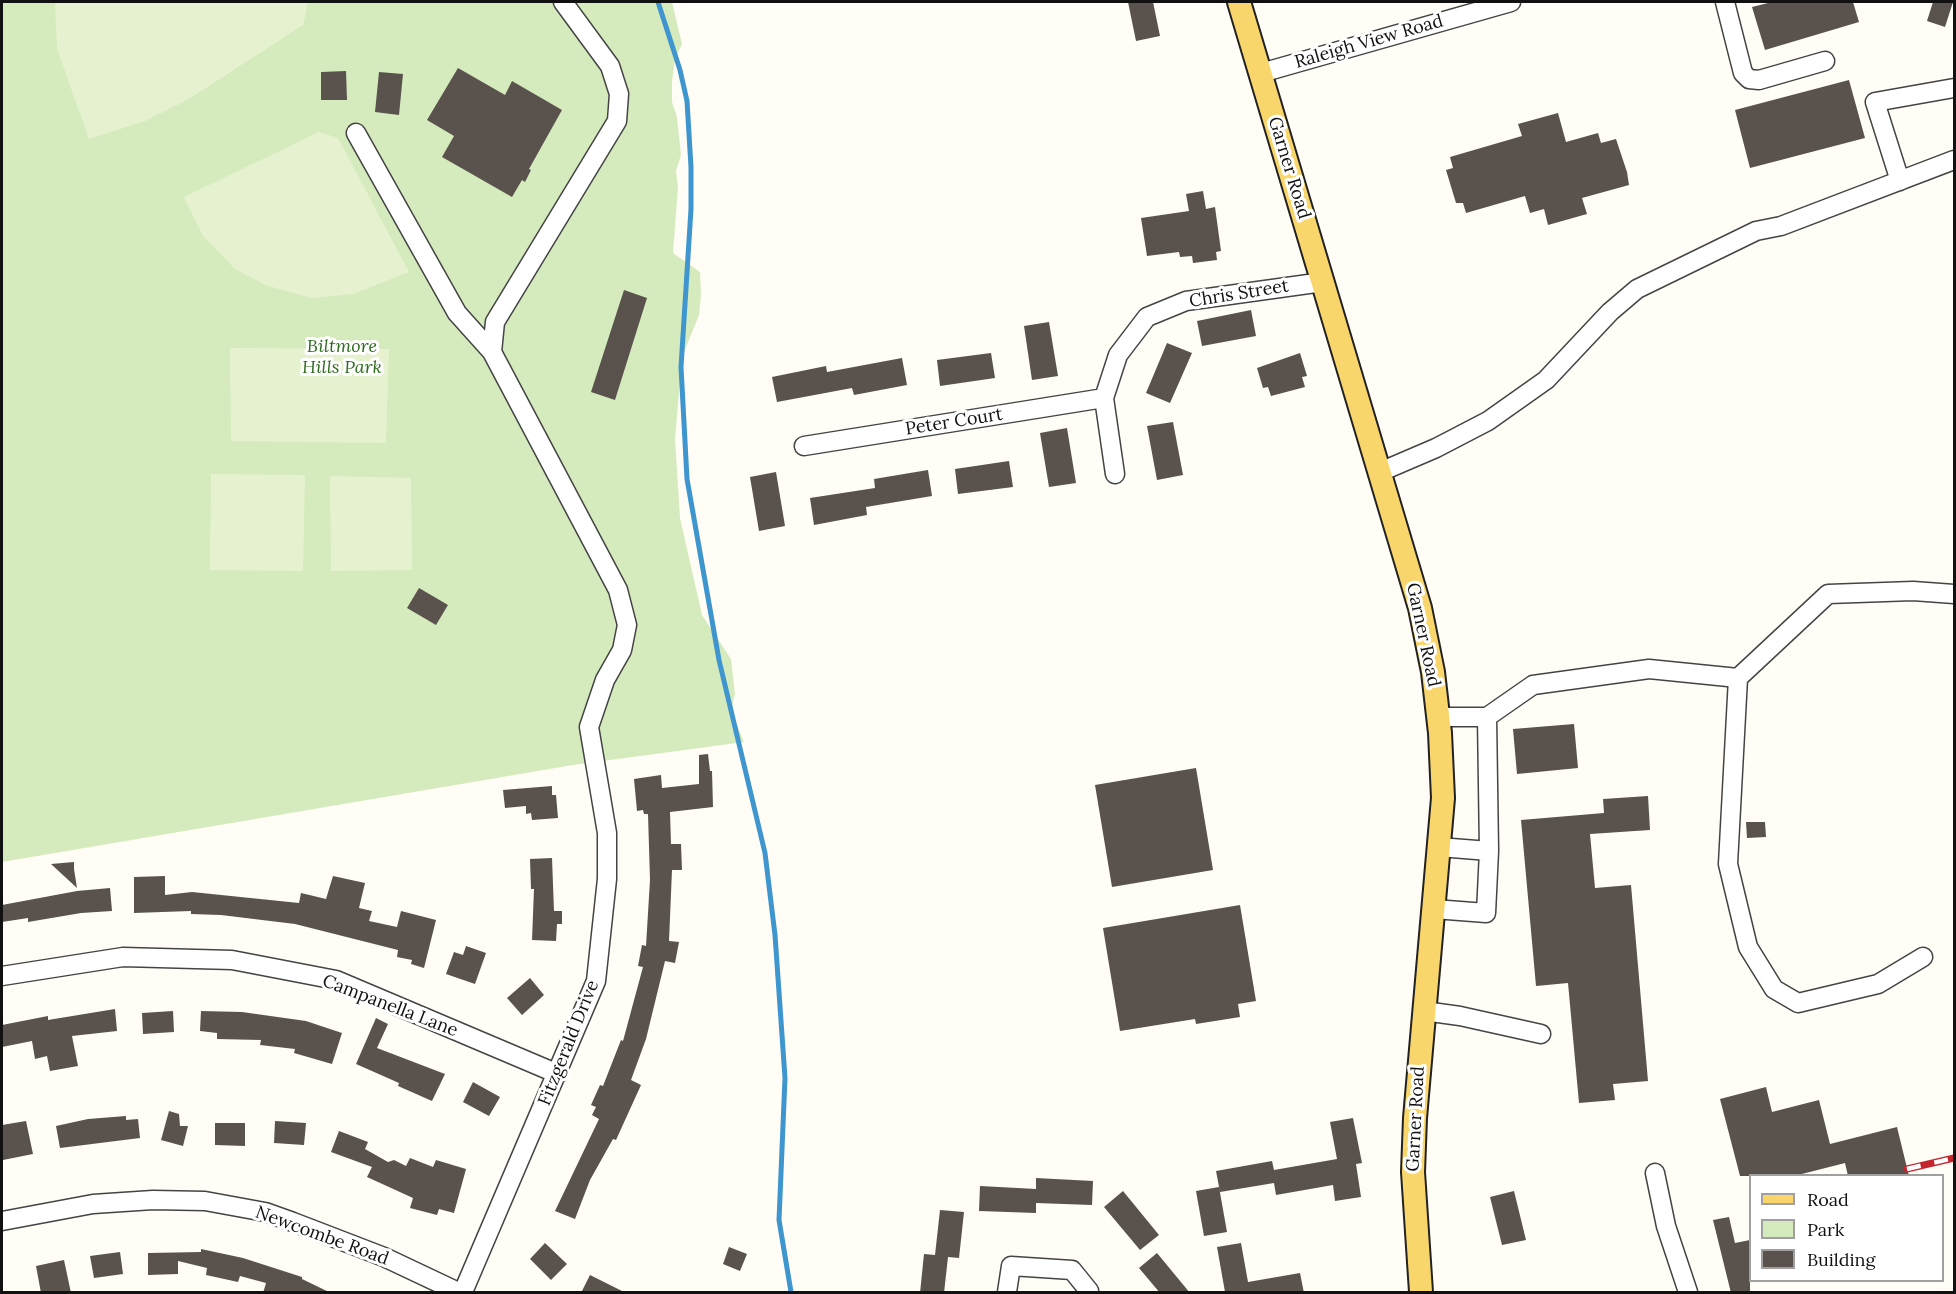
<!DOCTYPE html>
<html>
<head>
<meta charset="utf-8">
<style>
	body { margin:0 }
	#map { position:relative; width:1956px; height:1294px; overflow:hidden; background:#fffdf5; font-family:Lora,serif }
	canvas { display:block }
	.frame { position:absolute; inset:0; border:3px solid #111; pointer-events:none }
	.legend { position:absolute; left:1749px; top:1174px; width:195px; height:108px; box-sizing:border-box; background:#fff; border:2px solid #a0a0a0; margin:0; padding:8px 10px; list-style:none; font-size:18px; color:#111 }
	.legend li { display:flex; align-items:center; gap:12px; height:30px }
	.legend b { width:30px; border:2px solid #a0a0a0 }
</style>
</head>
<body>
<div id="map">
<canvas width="1956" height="1294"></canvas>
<div class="frame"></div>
<ul class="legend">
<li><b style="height:8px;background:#f9d66b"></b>Road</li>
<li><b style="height:16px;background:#d5ebbd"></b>Park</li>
<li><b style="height:16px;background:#5a524d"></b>Building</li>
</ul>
</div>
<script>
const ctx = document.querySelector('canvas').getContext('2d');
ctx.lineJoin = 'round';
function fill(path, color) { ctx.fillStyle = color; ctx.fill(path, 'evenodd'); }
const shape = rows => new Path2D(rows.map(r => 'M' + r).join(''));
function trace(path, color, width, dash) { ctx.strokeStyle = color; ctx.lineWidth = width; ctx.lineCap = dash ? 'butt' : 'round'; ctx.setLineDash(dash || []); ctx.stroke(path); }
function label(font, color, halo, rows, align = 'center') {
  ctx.font = font + ' Lora,serif'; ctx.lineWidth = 6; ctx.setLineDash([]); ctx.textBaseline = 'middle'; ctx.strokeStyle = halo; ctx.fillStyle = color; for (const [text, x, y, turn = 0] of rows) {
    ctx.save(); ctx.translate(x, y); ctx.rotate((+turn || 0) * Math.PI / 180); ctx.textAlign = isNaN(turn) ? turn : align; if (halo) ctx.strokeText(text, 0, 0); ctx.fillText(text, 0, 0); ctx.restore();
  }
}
fill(shape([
	[2,2,672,2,682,44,675,59,672,81,672,102,677,117,681,155,676,171,678,187,673,253,700,272,701,294,699,315,682,357,675,439,680,518,702,615,731,659,735,694,731,710,744,742,573,765,2,862]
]), '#d5ebbd');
fill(shape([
	[55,2,308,2,303,25,189,99,145,121,89,139,57,49],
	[319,132,338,138,409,272,353,294,312,298,268,286,235,269,203,236,184,197],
	[230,348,389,349,386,443,231,441],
	[211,474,305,475,303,571,210,570],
	[330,476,411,478,412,570,331,571]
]), '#e6f2cf');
trace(shape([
	[658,2,680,70,687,101,691,167,691,209,681,367,687,479,719,660,765,853,775,935,785,1078,779,1220,791,1292]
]), '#3f96cf', 5);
fill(shape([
	[1128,2,1153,2,1160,36,1136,41],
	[1772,2,1853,2,1859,22,1765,50,1752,7],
	[1933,2,1953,2,1945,27,1927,21],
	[458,68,505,95,512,81,562,110,529,169,531,170,525,182,522,180,512,197,442,157,454,136,427,120],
	[346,71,347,100,321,100,321,72],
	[379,72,403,74,399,115,375,112],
	[1849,80,1865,138,1750,168,1735,110],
	[1558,113,1566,142,1598,133,1601,143,1616,139,1627,172,1629,185,1582,198,1587,214,1548,225,1544,209,1530,213,1525,196,1466,213,1463,203,1456,203,1446,170,1453,168,1450,157,1522,136,1518,124],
	[1203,191,1206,209,1215,207,1221,251,1216,252,1217,260,1193,263,1192,256,1180,257,1179,252,1147,256,1141,218,1189,211,1186,194],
	[624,290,647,298,615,400,591,392],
	[1251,310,1256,336,1202,346,1197,321],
	[1049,322,1058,376,1032,380,1024,326],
	[1167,343,1192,353,1170,403,1146,393],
	[991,353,995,378,940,386,937,360],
	[1300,353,1307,376,1302,377,1305,387,1271,396,1268,387,1263,388,1257,368],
	[902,358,907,385,854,395,852,388,777,402,772,377,826,366,827,372],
	[1173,422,1183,475,1157,480,1147,426],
	[1067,428,1076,483,1049,487,1040,433],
	[1009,461,1013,487,958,494,955,469],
	[928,470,932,496,866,507,867,515,814,525,810,498,875,488,874,479],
	[776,472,785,526,759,531,750,477],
	[419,588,448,605,436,625,407,608],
	[1574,724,1578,768,1517,774,1513,729],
	[708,754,710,771,712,771,713,807,670,812,671,844,681,844,682,870,672,870,669,941,679,942,675,963,665,961,646,1039,631,1080,641,1085,616,1140,613,1139,590,1180,575,1219,555,1211,599,1119,592,1115,596,1107,591,1105,600,1085,603,1086,621,1040,623,1041,643,967,638,966,642,945,646,946,650,880,648,814,644,814,643,810,637,811,634,779,661,775,662,788,699,784,699,755],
	[1196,768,1213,870,1112,887,1095,785],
	[552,786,552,795,556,795,558,818,532,820,531,813,526,814,526,806,505,808,503,790],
	[1648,796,1650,830,1590,834,1595,888,1631,885,1648,1081,1613,1084,1615,1100,1579,1103,1568,983,1536,986,1521,820,1604,813,1603,799],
	[1746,822,1765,822,1766,837,1747,838],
	[552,858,554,911,562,911,562,924,557,924,556,941,532,940,534,889,531,889,530,859],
	[74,862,74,869,77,888,51,864],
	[165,876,165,895,192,892,299,903,301,893,326,899,333,876,365,883,359,908,372,911,369,921,397,927,401,911,436,920,424,968,411,964,412,960,397,957,398,950,295,924,221,915,191,914,191,911,134,913,134,877],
	[110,888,112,911,81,913,28,922,28,918,2,922,2,905,77,891],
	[1240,905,1256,1001,1238,1004,1240,1017,1196,1024,1195,1019,1120,1031,1103,928],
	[466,946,486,953,475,984,446,974,454,952,463,955],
	[530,978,544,995,522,1015,507,998],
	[115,1009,117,1031,72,1036,78,1066,50,1071,47,1056,35,1059,32,1041,2,1047,2,1025,48,1016,48,1020],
	[173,1011,174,1032,143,1034,142,1013],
	[201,1011,242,1012,306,1021,342,1033,332,1064,294,1053,295,1049,260,1045,261,1040,217,1039,217,1033,200,1031],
	[376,1018,388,1024,377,1048,445,1074,432,1101,398,1086,399,1083,356,1064],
	[473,1082,500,1097,489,1116,463,1102],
	[1766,1087,1772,1112,1819,1100,1830,1144,1897,1127,1909,1176,1848,1176,1845,1163,1794,1176,1740,1176,1720,1099],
	[169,1111,179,1114,180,1126,188,1126,183,1146,161,1140],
	[126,1116,126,1120,138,1119,140,1138,60,1148,56,1126,88,1119],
	[1353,1118,1362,1163,1356,1164,1361,1197,1335,1201,1333,1185,1276,1195,1274,1183,1220,1192,1216,1171,1272,1161,1274,1170,1337,1159,1330,1122],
	[26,1121,33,1154,3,1160,2,1125],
	[275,1121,306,1123,304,1145,274,1143],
	[215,1123,245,1123,245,1146,215,1145],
	[339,1131,368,1142,365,1149,388,1162,394,1160,406,1166,410,1158,433,1167,436,1160,466,1169,454,1213,439,1209,437,1215,410,1208,413,1198,367,1177,372,1167,331,1152],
	[1036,1178,1093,1181,1092,1205,1036,1203,1036,1213,979,1211,980,1186,1036,1189],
	[1219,1187,1227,1232,1204,1236,1196,1191],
	[1123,1191,1159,1235,1140,1250,1104,1207],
	[1514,1191,1526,1240,1502,1245,1490,1197],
	[940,1210,964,1212,959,1258,948,1257,944,1293,920,1293,924,1254,935,1255],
	[1729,1217,1735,1243,1750,1240,1750,1293,1731,1293,1713,1220],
	[545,1243,567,1264,551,1280,530,1259],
	[1241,1243,1248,1282,1300,1273,1304,1293,1225,1292,1217,1247],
	[729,1247,747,1254,740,1271,723,1264],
	[201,1249,243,1258,302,1277,302,1279,331,1293,263,1293,266,1283,240,1276,238,1282,206,1275,207,1268,178,1261,178,1274,148,1275,148,1253,201,1252],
	[120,1252,123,1274,94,1278,90,1256],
	[1157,1253,1190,1293,1160,1293,1139,1268],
	[64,1260,71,1293,41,1293,36,1266],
	[590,1275,626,1293,581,1293]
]), '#5a524d');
const minor = shape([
	[1725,2,1743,73,1749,79,1759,80,1825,61],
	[1261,73,1511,2],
	[356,133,457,313,492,352],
	[1900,181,1875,102,1954,88],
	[804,446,1104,398],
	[1380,472,1436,448,1488,421,1546,380,1610,312,1637,289,1756,231,1781,226,1954,160],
	[1115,474,1104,398,1118,355,1147,317,1186,301,1323,282],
	[1738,678,1828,594,1913,591,1954,594],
	[1487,717,1533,685,1649,669,1738,678,1728,864,1748,947,1774,989,1798,1003,1878,984,1923,957],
	[1439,847,1489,851],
	[1434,909,1486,913,1489,851,1487,717,1438,717],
	[2,976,123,957,232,960,336,980,558,1074],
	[1424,1011,1460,1016,1541,1034],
	[1655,1173,1666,1226,1688,1292],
	[2,1221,93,1204,153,1200,205,1201,265,1212,293,1222,384,1257,458,1292],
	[463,1292,596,981,607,879,607,833,589,727,605,680,622,650,627,625,618,590,492,352,495,322,617,121,619,94,610,66,563,2],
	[1007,1292,1011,1266,1072,1270,1089,1291,1088,1292]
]);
const major = shape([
	[1239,2,1420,608,1433,672,1440,733,1443,798,1415,1118,1413,1172,1421,1292]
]);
trace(minor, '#444', 21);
trace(major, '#222', 26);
trace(minor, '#fff', 18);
trace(major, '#f9d66b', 22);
const rail = shape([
	[1907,1169,1954,1158]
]);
trace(rail, '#c4262e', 7);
trace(rail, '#fff', 4.5, [14]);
label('18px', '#111', '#fff', [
	["Raleigh View Road",1369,42,-16],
	["Garner Road",1289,168,73],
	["Chris Street",1239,294,-9],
	["Peter Court",954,422,-9],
	["Garner Road",1423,635,78],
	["Campanella Lane",390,1006,21],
	["Fitzgerald Drive",569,1043,-68],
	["Garner Road",1416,1119,-87],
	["Newcombe Road",322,1236,20]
]);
label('italic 18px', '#2f6b1f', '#fff', [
	["Biltmore",342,347],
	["Hills Park",342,368]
]);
</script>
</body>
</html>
